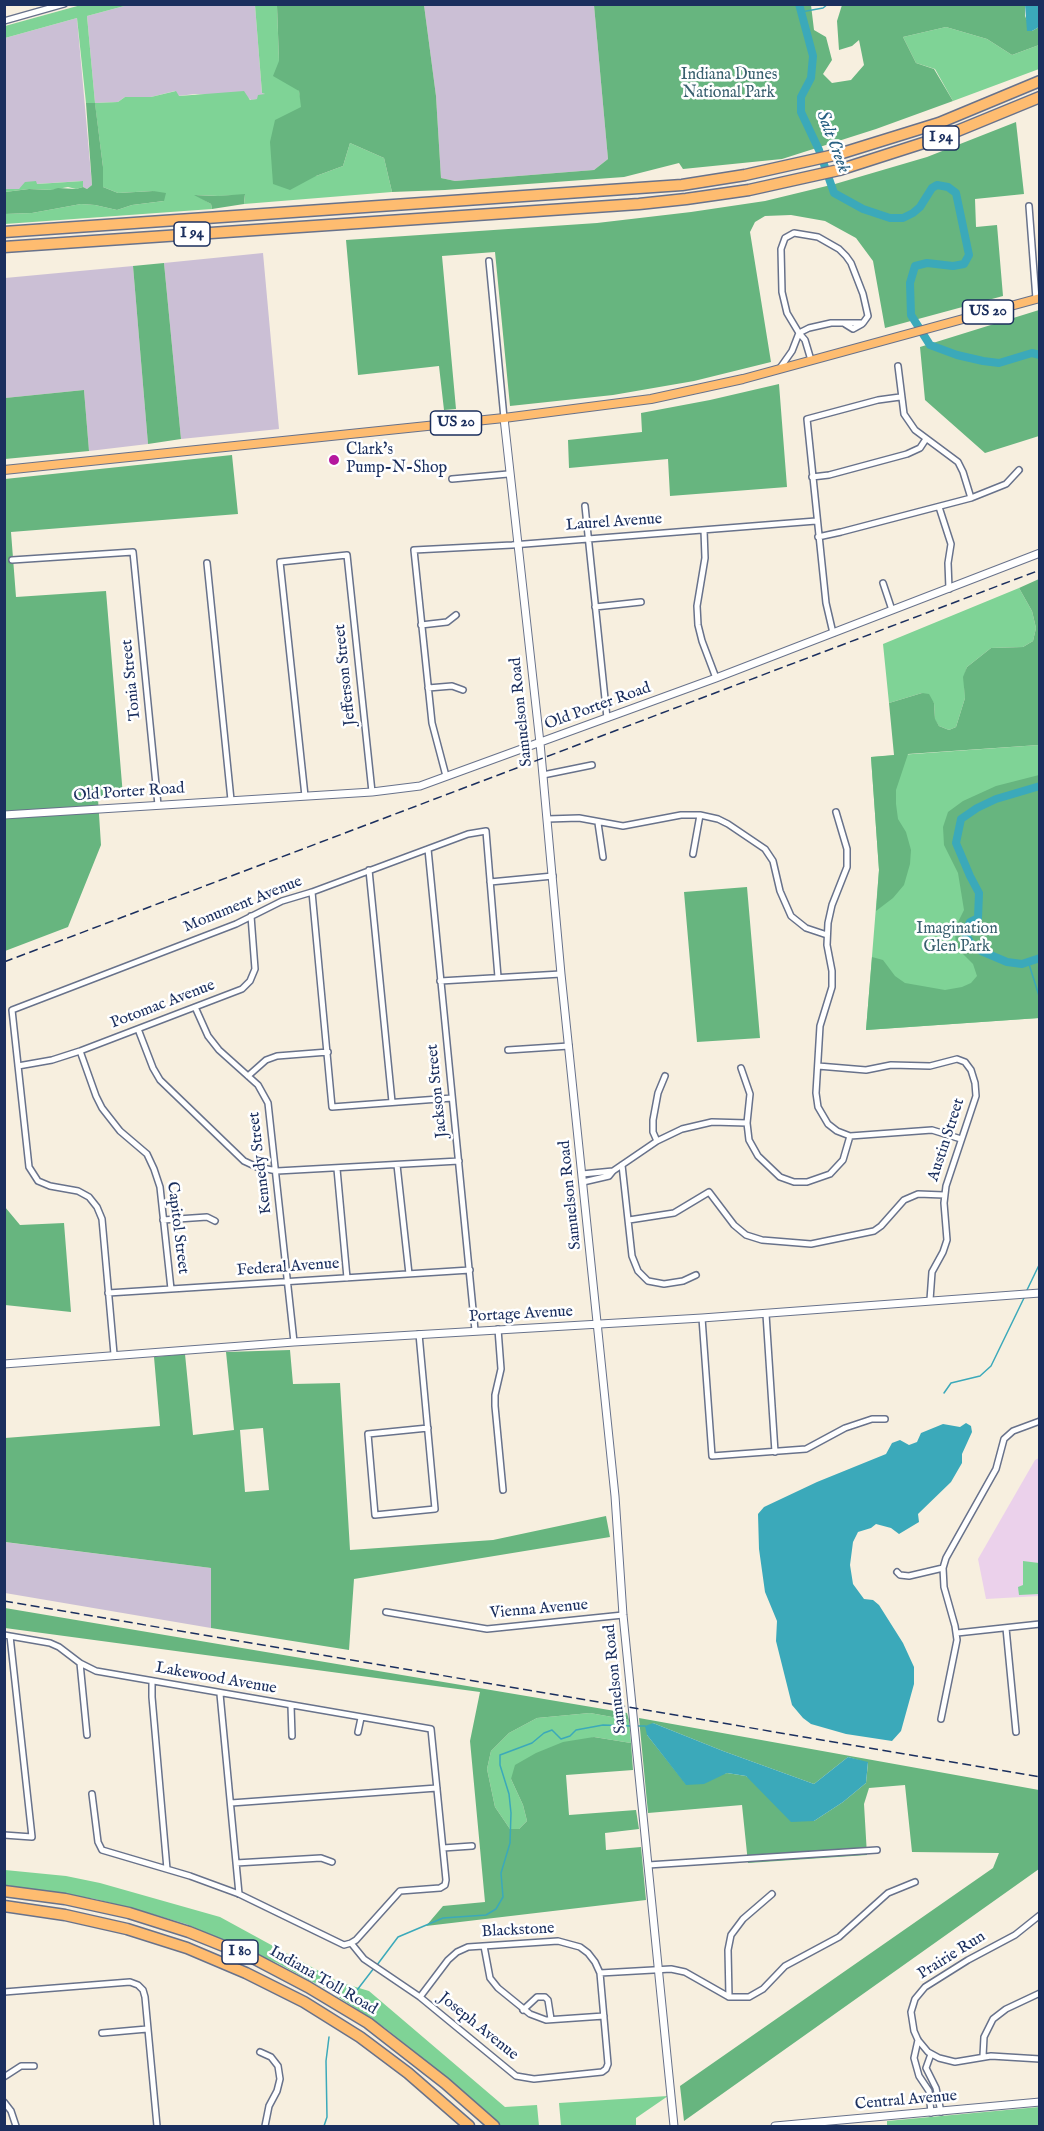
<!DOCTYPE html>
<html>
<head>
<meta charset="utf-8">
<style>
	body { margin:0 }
	#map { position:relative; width:1044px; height:2131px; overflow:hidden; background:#f7efdf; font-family:"IM FELL English",serif }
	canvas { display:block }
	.frame { position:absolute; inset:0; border:6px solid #1b2f5e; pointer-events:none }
</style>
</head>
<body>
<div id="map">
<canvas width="1044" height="2131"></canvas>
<div class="frame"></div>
</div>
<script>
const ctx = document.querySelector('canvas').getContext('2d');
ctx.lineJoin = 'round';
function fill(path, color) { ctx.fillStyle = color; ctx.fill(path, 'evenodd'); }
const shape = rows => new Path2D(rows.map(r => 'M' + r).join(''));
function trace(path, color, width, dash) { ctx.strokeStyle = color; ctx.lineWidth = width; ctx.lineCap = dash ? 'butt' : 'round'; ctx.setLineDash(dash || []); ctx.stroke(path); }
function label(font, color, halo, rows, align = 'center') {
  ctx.font = font + ' "IM FELL English",serif'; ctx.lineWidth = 5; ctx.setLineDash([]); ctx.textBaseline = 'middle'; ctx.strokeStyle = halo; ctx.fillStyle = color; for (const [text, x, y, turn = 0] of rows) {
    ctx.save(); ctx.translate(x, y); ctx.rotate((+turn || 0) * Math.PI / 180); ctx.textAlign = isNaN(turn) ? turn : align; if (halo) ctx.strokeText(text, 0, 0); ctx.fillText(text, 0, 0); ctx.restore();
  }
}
fill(shape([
	[1039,1458,1039,1596,986,1599,978,1559,1035,1460]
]), '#ebd1eb');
fill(shape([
	[128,5,255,5,262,93,267,94,258,99,251,100,247,97,195,94,178,96,175,91,151,97,125,97,118,102,95,103,87,16],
	[424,5,594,5,608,159,594,170,455,181,441,178,436,96],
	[77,18,92,185,87,189,83,187,82,181,36,184,36,182,19,189,5,189,5,38],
	[263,253,279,429,181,439,164,263],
	[133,266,148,444,89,451,84,390,5,398,5,278],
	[4,1542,211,1568,211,1628,5,1593]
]), '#cbbfd5');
fill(shape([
	[81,5,128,5,87,16,95,103,118,102,125,97,151,97,176,91,179,96,244,91,250,100,257,99,258,95,265,94,262,93,255,5,275,5,277,6,279,61,299,91,316,176,343,166,350,143,384,158,392,192,244,204,245,195,218,196,196,195,211,204,212,209,5,224,5,214,32,213,81,204,95,205,117,210,132,205,164,201,153,191,118,193,103,187,103,167,95,104,86,103,77,18,5,38,5,26],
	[946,27,987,39,1012,55,1039,45,1039,69,953,101,935,69,916,63,903,37],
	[36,181,37,184,83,181,83,187,76,189,68,187,52,190,29,189,5,192,4,189,19,189,25,182],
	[1019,588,1032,611,1036,628,1033,641,1023,647,991,648,967,667,964,677,965,698,956,727,949,730,939,726,935,720,934,703,922,693,889,703,883,644],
	[1039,745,1039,1018,866,1030,879,870,871,757],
	[1023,1561,1039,1563,1039,1594,1019,1595,1018,1587,1023,1585],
	[590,1713,629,1720,631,1743,594,1737,511,1779,523,1805,527,1821,519,1829,510,1829,495,1807,487,1769,491,1751,509,1733,537,1718],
	[5,1870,66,1876,100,1883,220,1917,339,1982,369,1991,505,2107,537,2105,539,2126,501,2126,420,2056,385,2028,328,1990,277,1963,186,1924,142,1911,95,1899,5,1885],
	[668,2096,636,2118,636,2126,561,2126,559,2103],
	[1039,2107,1039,2126,887,2126,887,2121]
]), '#7fd396');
fill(shape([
	[275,5,424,5,436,96,441,178,455,181,594,170,608,159,594,5,811,5,814,30,826,37,832,60,823,74,832,83,851,80,864,65,859,40,852,46,839,50,837,21,842,5,1025,5,1025,16,1032,31,1039,27,1039,45,1012,55,987,39,946,27,903,37,916,63,934,69,953,101,876,129,782,159,683,169,679,163,624,177,445,190,392,192,384,158,350,143,343,166,316,176,290,190,273,184,270,142,275,120,301,107,299,91,273,76,279,61,277,6],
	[86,103,95,103,103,167,103,187,118,193,153,191,166,193,164,201,132,205,117,210,95,205,81,204,32,213,5,214,5,192,29,189,51,190,58,188,76,189,83,187,87,189,92,185],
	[1016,122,1024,194,975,199,976,227,997,225,1003,296,885,328,873,261,856,238,825,221,791,215,765,216,755,222,750,232,771,362,694,381,613,395,510,406,495,252,442,256,456,409,444,410,439,366,358,375,346,240,597,223,691,212,765,201,835,184,927,157],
	[245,194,244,204,212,209,211,204,194,195,218,196],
	[164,263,181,439,148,444,133,266],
	[1039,310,1039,436,985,453,925,400,920,347],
	[779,384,787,487,670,496,668,459,569,468,568,440,642,432,641,413,710,400],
	[84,390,89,451,5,459,5,398],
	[232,455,238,514,11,532,16,597,106,591,123,796,98,799,101,845,68,927,5,951,5,479],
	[1039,579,1039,745,908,754,896,790,896,804,898,819,906,832,911,850,910,864,904,885,893,898,876,911,879,870,871,757,894,755,889,703,922,693,929,694,934,703,935,719,939,726,949,730,956,727,965,698,963,677,967,667,991,648,1023,647,1033,641,1036,628,1032,611,1019,588],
	[1039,775,1039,1018,866,1030,872,957,883,960,895,976,905,983,945,990,962,987,971,983,977,976,973,964,957,948,955,935,957,924,964,910,958,873,944,845,943,827,948,812,963,801,996,786],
	[747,887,760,1038,697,1042,684,892],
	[5,1207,20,1225,64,1223,71,1312,5,1305],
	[290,1350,293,1384,340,1383,350,1550,493,1540,606,1516,610,1537,354,1579,349,1650,211,1628,211,1568,5,1542,5,1438,160,1426,154,1357,185,1354,193,1435,234,1430,226,1352],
	[263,1428,269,1490,245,1492,240,1430],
	[5,1608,627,1713,629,1720,590,1713,537,1718,509,1733,491,1751,487,1769,495,1807,510,1829,519,1829,527,1821,523,1805,511,1779,515,1765,536,1753,563,1742,594,1737,631,1743,633,1770,566,1775,569,1815,636,1810,639,1829,605,1833,606,1850,641,1847,646,1900,426,1926,443,1906,485,1902,470,1741,480,1692,5,1628],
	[639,1718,1039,1790,1039,1869,684,2121,680,2086,993,1868,999,1853,912,1852,905,1785,869,1788,864,1804,867,1855,748,1863,742,1805,648,1813],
	[653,1723,723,1751,814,1784,848,1757,868,1763,866,1783,843,1802,814,1821,746,1776,727,1773,686,1784,647,1735]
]), '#67b57f');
fill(shape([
	[1025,5,1039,5,1039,27,1032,31,1027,31],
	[966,1423,971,1426,972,1432,962,1454,962,1463,951,1482,918,1514,919,1522,899,1534,891,1528,876,1524,871,1528,858,1532,853,1542,850,1565,853,1584,864,1599,873,1600,879,1605,903,1643,914,1667,914,1684,901,1731,892,1741,846,1734,811,1724,803,1718,792,1705,776,1641,777,1621,765,1592,759,1549,758,1514,764,1507,817,1482,886,1454,892,1443,900,1440,909,1445,917,1442,921,1433,943,1424,960,1427],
	[653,1723,723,1751,814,1784,848,1757,868,1762,866,1783,843,1802,814,1821,791,1822,746,1776,727,1773,704,1784,686,1785,647,1735,645,1726]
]), '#3ba9ba');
trace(shape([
	[801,12,823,8,828,4],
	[1028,961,1040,999],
	[1027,1290,1040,1263],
	[944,1393,951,1383,980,1376,991,1366,1024,1298],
	[636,1726,645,1726],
	[377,1965,398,1937,443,1918,486,1915,496,1909,503,1897,501,1873,510,1843,511,1813,509,1794,500,1765,500,1755,532,1743,544,1733,552,1730,561,1739,570,1736,576,1730,603,1725,631,1726],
	[354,1994,374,1968],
	[324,2126,327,2117,326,2061,329,2037]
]), '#3ba9ba', 1.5);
trace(shape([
	[799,4,813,56,811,78,801,97,801,112,819,150,834,193,863,209,890,218,903,218,913,213,920,207,932,188,937,185,948,187,956,193,969,255,964,264,953,266,927,263,915,266,910,283,911,315,930,345,957,355,983,361,999,363,1032,353,1040,355],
	[1040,786,996,799,977,808,961,819,956,843,970,876,979,893,978,918,970,922,965,933,970,942,981,951,1007,962,1022,964,1040,958]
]), '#3ba9ba', 8);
const minor = shape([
	[4,21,64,4],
	[1029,206,1036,299],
	[489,261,504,418],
	[845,324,853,329,862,324],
	[898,366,904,414,915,430,958,462,963,472,971,498],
	[780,368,792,351,799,333,809,328,831,323,863,323,868,316,863,294,851,263,846,256,839,249,818,237,794,233,785,238,781,249,782,292,787,313,799,333,805,340,811,360],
	[812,477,829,475,907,454,920,448,926,439],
	[452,479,508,474],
	[585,506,607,718],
	[939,507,951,544,948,563,949,589],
	[704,530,705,558,697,606,698,625,702,641,716,678],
	[818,537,841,532,971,498,1006,484,1019,470],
	[12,560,133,552,158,805],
	[207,563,231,800],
	[883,583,892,610],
	[595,607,641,602],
	[421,625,447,622,456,615],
	[833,633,826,603,807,419,878,400,900,397],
	[428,688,452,686,463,690],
	[543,775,592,765],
	[446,776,432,723,414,550,512,545,816,521],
	[305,796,280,562,347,555,372,792],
	[836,812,847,849,847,867,832,905,828,923,827,945,832,971,832,987,820,1026,816,1093,818,1107,828,1124,837,1131,850,1136,932,1130,961,1139],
	[547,819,579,818,623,826,681,815,700,815,718,819,728,824,765,849,773,861,780,891,791,916,806,928,827,935],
	[598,823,603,857],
	[428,849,475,1330],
	[693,854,700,815],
	[369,870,392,1102],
	[490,882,553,876],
	[312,892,332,1107,452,1098],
	[440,981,561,974],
	[195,1007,208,1036,219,1050,258,1085,268,1103,294,1342],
	[138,1029,153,1068,160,1080,244,1161,257,1167,277,1171,459,1161],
	[508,1050,569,1046],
	[80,1051,96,1096,102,1108,120,1131,147,1154,154,1169,160,1187,171,1289],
	[18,1066,52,1060,80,1051,242,989,250,981,255,969,251,916],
	[818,1066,866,1070,891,1065,930,1066,957,1059,965,1062,971,1070,975,1083,976,1096,946,1186,944,1203,947,1240,943,1252,932,1272,930,1300],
	[741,1068,750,1094,747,1123,749,1140,758,1156,780,1177,794,1182,807,1182,830,1174,843,1160,850,1136],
	[248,1076,266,1060,277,1056,328,1052],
	[657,1141,653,1132,653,1120,658,1093,665,1076],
	[397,1165,409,1274],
	[622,1165,632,1256,638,1271,648,1281,664,1284,683,1281,696,1275],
	[337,1169,347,1278],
	[582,1174,613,1171],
	[583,1182,609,1176,613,1171,657,1141,682,1129,712,1122,747,1123],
	[163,1220,207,1217,215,1221],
	[629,1220,674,1213,709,1192,734,1225,746,1235,762,1240,811,1244,874,1231,881,1226,904,1200,918,1194,944,1195],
	[108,1293,470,1270],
	[766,1314,775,1452],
	[702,1318,712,1456,806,1449,845,1428,872,1419,885,1419],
	[498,1329,501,1369,495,1395,495,1406,503,1490],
	[419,1334,435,1509,375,1515,368,1434,428,1428],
	[114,1354,102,1219,97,1207,89,1197,78,1191,50,1186,38,1181,29,1167,12,1010,236,924,282,901,312,892,468,834,486,831,498,977],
	[897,1572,900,1575,909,1576,943,1568],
	[386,1612,487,1629,623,1615],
	[1006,1628,1016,1732],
	[957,1633,1040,1624],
	[4,1635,50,1643,59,1647,80,1663,96,1671,431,1729,446,1880,445,1885,440,1888,400,1891,356,1940,351,1943,344,1945,239,1894,190,1876,102,1850,98,1842,92,1794],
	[80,1663,87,1735],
	[152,1681,152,1697,167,1869],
	[220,1694,239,1894],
	[291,1706,292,1736],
	[941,1719,957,1640,955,1626,944,1587,943,1568,946,1558,996,1469,1004,1439,1013,1431,1040,1421],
	[358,1732,361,1718],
	[231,1803,437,1788],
	[4,1835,32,1837,10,1636],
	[443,1848,472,1846],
	[236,1863,321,1858,332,1862],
	[648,1865,877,1850],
	[1040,1915,1015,1935,968,1960,925,1987,915,1999,911,2012,914,2031,918,2040,928,2052,939,2058,955,2062,991,2056,1040,2059],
	[351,1943,364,1959,420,1997,516,2076,534,2079,602,2072,606,2069,608,2064,600,1973,595,1962,588,1953,580,1947,558,1941,468,1947,457,1952,448,1960,420,1997],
	[484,1946,490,1978,498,1988,530,2014,546,2020,604,2016],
	[600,1973,671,1969,685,1972,729,1997,749,1997,763,1989,785,1966,839,1937,888,1893,915,1882],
	[4,1992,130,1982,138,1985,143,1990,145,1997,157,2126],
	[729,1997,728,1950,731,1935,743,1919,772,1894],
	[523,2010,537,1997,545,1997,548,2000,551,2019],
	[102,2033,147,2029],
	[918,2040,914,2058,919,2076,929,2091,931,2113],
	[260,2052,271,2057,278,2066,280,2079,277,2091,269,2106,265,2126],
	[931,2054,926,2068,936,2088,941,2112],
	[983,2056,984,2037,993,2019,1006,2009,1040,1993],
	[4,2077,21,2066,34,2066],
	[4,2102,11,2111,16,2126]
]);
const tertiary = shape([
	[504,418,540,743,561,974,615,1496,623,1615,674,2126],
	[4,815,372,792,420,786,716,678,1040,553],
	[4,1364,294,1342,702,1318,1040,1293],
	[775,2126,1040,2102]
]);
const primary = shape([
	[4,470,504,418,651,399,743,379,1040,298]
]);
const motorway = shape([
	[4,232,682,185,745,175,839,154,939,123,1040,81],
	[4,247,639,204,686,199,749,190,839,170,945,136,1040,97],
	[4,1891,65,1899,129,1913,189,1932,251,1957,308,1987,368,2023,445,2083,494,2126],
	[4,1906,65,1915,127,1929,187,1948,246,1973,304,2002,360,2037,408,2073,469,2126]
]);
trace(minor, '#68728b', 8);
trace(tertiary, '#68728b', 9);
trace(primary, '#68728b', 10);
trace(motorway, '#68728b', 13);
trace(minor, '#fff', 5);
trace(tertiary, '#fff', 7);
trace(primary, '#febc70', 8);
trace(motorway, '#febc70', 10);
trace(shape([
	[4,962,1040,570],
	[4,1601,1040,1777]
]), '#1b2f5e', 1.5, [9, 4.5]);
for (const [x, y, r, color] of [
	[334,460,6,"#b5179e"]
]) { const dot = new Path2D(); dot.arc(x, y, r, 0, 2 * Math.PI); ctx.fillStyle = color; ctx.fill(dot); trace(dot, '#fff', 2); }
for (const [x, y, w] of [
	[941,138,36],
	[192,234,36],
	[988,312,51],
	[456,423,51],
	[240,1952,36]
]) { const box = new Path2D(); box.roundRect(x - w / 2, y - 12, w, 24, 4.5); ctx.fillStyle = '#fff'; ctx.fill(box); trace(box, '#1b2f5e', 1.5); }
label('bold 15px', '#1b2f5e', null, [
	["I 94",941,138],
	["I 94",192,234],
	["US 20",988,312],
	["US 20",456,423],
	["I 80",240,1952]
]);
label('16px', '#39606f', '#fff', [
	["Indiana Dunes",729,76],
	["National Park",729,94],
	["Imagination",957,930],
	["Glen Park",957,948]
]);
label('16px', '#1b2f5e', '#fff', [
	["Clark's",346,451],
	["Pump-N-Shop",346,469]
], 'left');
label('16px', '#1b2f5e', '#fff', [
	["Laurel Avenue",614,523,-4],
	["Jefferson Street",346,675,-96],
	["Tonia Street",132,680,-96],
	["Old Porter Road",598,707,-20],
	["Samuelson Road",522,712,-96],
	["Old Porter Road",129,793,-4],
	["Monument Avenue",243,905,-22],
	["Potomac Avenue",163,1005,-21],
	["Jackson Street",438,1091,-96],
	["Austin Street",947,1140,-72],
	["Kennedy Street",261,1163,-97],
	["Samuelson Road",571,1195,-96],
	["Capitol Street",177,1228,83],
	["Federal Avenue",288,1268,-4],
	["Portage Avenue",521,1315,-3],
	["Vienna Avenue",539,1610,-5],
	["Lakewood Avenue",216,1679,10],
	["Samuelson Road",616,1679,-96],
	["Blackstone",518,1931,-3],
	["Prairie Run",952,1956,-32],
	["Indiana Toll Road",323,1981,30],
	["Joseph Avenue",478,2027,39],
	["Central Avenue",906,2101,-5]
]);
label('italic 18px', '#286083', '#fff', [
	["Salt Creek",832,142,69]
]);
</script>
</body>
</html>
